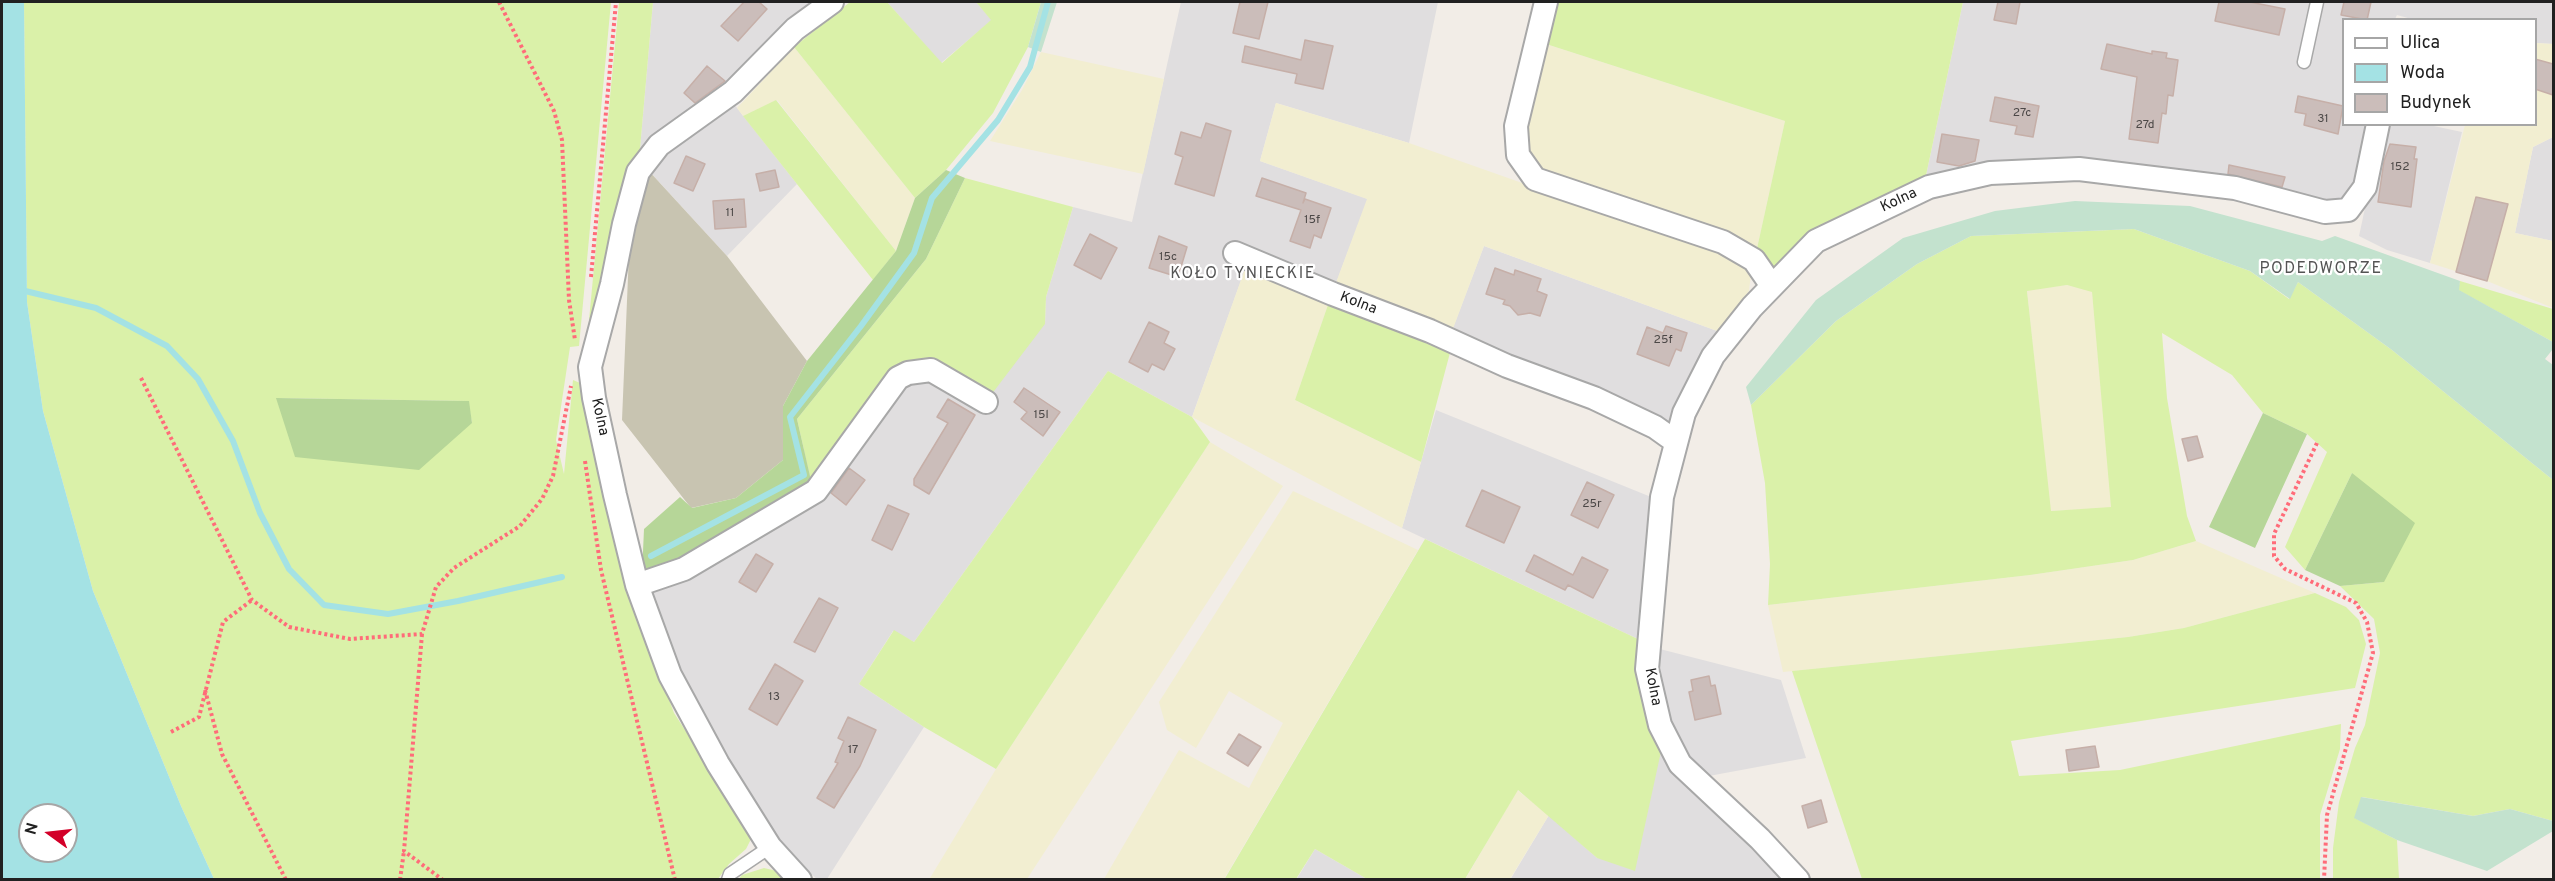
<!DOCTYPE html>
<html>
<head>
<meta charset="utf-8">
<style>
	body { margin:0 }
	#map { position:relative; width:2555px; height:881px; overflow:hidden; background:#f2ede7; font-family:Overpass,sans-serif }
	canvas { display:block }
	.frame { position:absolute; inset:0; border:3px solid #212121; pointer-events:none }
	.legend { position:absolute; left:2342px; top:18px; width:195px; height:108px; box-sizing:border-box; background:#fff; border:2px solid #a6a6a6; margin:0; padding:8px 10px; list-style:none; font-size:18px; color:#212121 }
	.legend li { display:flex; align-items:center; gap:12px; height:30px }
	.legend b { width:30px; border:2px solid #a6a6a6 }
	.north { position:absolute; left:18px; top:803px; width:60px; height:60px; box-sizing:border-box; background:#fff; border:2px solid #a6a6a6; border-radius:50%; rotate:285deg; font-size:16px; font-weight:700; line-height:24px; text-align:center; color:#212121 }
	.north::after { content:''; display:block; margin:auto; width:21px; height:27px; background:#d30029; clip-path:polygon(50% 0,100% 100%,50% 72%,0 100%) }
</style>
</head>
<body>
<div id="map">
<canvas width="2555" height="881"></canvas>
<div class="frame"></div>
<ul class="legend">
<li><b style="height:8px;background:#fff"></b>Ulica</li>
<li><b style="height:16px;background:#a4e2e4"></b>Woda</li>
<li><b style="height:16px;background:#cbbdba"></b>Budynek</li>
</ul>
<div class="north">N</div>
</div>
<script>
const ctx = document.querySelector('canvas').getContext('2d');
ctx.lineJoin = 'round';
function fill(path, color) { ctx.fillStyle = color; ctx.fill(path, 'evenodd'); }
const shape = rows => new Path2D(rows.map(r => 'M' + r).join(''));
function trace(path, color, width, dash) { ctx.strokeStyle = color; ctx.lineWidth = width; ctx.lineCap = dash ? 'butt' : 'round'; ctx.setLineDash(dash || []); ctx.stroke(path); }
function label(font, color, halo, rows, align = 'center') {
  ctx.font = font + ' Overpass,sans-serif'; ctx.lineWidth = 4.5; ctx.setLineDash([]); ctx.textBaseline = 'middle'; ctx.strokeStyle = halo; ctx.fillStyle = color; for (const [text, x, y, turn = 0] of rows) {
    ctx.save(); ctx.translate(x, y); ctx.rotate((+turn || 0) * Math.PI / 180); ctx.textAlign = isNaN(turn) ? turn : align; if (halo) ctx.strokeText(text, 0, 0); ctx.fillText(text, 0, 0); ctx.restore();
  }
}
fill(shape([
	[653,2,828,2,726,94,797,184,727,256,639,160],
	[887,2,976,2,992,20,941,63],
	[1181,2,1438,2,1409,143,1276,103,1260,161,1368,199,1330,299,1247,264,1192,417,1108,371,914,642,893,631,859,684,924,727,827,879,817,879,773,842,686,703,644,585,906,363,1045,324,1046,297,1073,207,1132,222],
	[1963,2,2553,2,2553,44,2536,43,2536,20,2415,20,2397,15,2395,19,2344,20,2344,124,2374,125,2348,203,2322,208,2204,180,1925,180],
	[2383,125,2429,125,2462,132,2430,263,2387,250,2359,236],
	[2553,137,2553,241,2515,233,2533,147],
	[1484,246,1720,332,1675,424,1449,338],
	[1436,410,1661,501,1640,640,1402,528],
	[1652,647,1781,680,1806,758,1698,778,1664,725],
	[1662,747,1792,880,1510,880,1549,815,1597,858],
	[1315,849,1367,879,1296,880]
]), '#e0dedf');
fill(shape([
	[648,170,727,256,807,361,783,406,783,460,736,498,691,508,622,420,630,229]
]), '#c8c4b1');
fill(shape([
	[1543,43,1785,121,1756,253,1534,169,1521,126],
	[2536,43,2553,44,2553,137,2533,147,2515,233,2553,241,2553,308,2487,281,2430,263,2465,125,2536,124],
	[794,47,915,198,896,251,777,100,743,116,737,108],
	[1041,52,1164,79,1143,174,990,141,1022,90],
	[1276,103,1409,143,1743,261,1751,274,1749,291,1720,332,1484,246,1451,334,1334,288,1367,199,1260,161],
	[1247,263,1330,299,1295,400,1421,462,1402,528,1192,417],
	[2067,285,2092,291,2112,508,2050,511,2027,290],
	[1210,442,1283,486,1027,879,931,879,930,878,996,769],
	[1293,491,1418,550,1224,879,1104,879,1179,750,1249,788,1283,723,1229,691,1196,748,1167,730,1159,702],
	[2196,541,2315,593,2184,628,2128,637,1783,672,1768,605,2030,575,2133,560],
	[1517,790,1549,815,1510,879,1465,880]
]), '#f2eed1');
fill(shape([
	[24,2,611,2,579,346,570,347,556,440,564,474,573,380,587,386,633,601,674,713,753,835,746,849,729,864,718,879,214,879,181,806,93,591,43,411,27,302],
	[276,398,468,401,472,423],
	[619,2,653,2,639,160,586,352],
	[850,2,887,2,942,63,991,20,976,2,1041,2,1028,47,993,113,946,170,915,198,794,47],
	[1552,2,1963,2,1925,180,1772,270,1756,253,1785,121,1543,43],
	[776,100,896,251,873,280,743,116],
	[965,178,1073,207,1046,297,1045,324,991,395,926,361,812,485,797,419,926,259],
	[2134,229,2250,271,2289,299,2298,282,2392,350,2553,480,2553,821,2510,809,2473,816,2362,797,2355,818,2397,840,2399,879,2333,879,2333,848,2339,802,2355,748,2365,725,2380,653,2374,619,2340,586,2384,582,2352,473,2305,570,2285,547,2327,452,2307,434,2263,413,2232,375,2162,333,2167,398,2187,516,2196,541,2133,560,2030,575,1768,605,1770,564,1765,483,1751,405,1836,321,1917,264,1971,236],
	[2067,285,2092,292,2111,507,2051,511,2027,291],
	[2460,281,2553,309,2553,342,2458,290],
	[1330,299,1451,349,1421,462,1295,400],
	[1108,371,1192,417,1210,442,996,769,924,727,859,684,894,630,914,642],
	[1425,539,1640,640,1642,703,1662,747,1635,871,1597,858,1518,790,1465,879,1367,879,1315,849,1296,879,1224,880],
	[2315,593,2346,607,2359,620,2366,644,2355,688,2011,741,2019,776,2120,770,2341,724,2340,749,2320,815,2320,879,1862,879,1792,671,2128,637,2184,628],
	[764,868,781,872,785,880,738,880,742,875]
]), '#daf1a9');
fill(shape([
	[946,170,965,178,926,259,797,419,812,485,690,561,642,574,644,529,680,497,692,508,736,498,783,460,783,406,807,361,896,251,915,198],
	[276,398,469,401,472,423,419,470,295,457],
	[2263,413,2307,434,2255,548,2209,527],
	[2352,473,2415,523,2384,582,2340,586,2305,570]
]), '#b6d698');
fill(shape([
	[1041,2,1057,2,1041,52,1028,47],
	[2075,201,2190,206,2322,241,2335,236,2460,281,2459,290,2553,342,2553,349,2545,359,2553,365,2553,480,2392,350,2298,282,2290,299,2250,271,2134,229,1971,236,1917,264,1836,321,1751,405,1746,387,1816,300,1903,238,1995,211],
	[2361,797,2473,816,2510,809,2553,821,2553,831,2487,871,2397,840,2354,818]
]), '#c3e2ce');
fill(shape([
	[2,2,24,2,27,302,43,411,93,591,181,806,214,879,2,879],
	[30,815,66,815,66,851,30,851]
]), '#a4e2e4');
trace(shape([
	[21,290,96,308,167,346,198,379,233,441,260,513,289,569,324,605,388,614,458,601,562,577],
	[651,556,804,475,790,417,861,326,914,253,932,198,998,120,1030,67,1048,2]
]), '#a4e2e4', 6);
const building = shape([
	[744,2,759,2,767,9,738,41,721,26,744,2],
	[1240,2,1268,2,1259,39,1233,33,1240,2],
	[1998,2,2020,2,2016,24,1994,20,1998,2],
	[2219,2,2250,2,2285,9,2279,35,2215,21,2219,2],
	[2344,2,2371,2,2367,20,2341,15,2344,2],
	[1305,40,1333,46,1323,89,1295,83,1297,74,1242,62,1245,46,1301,60,1305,40],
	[2107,44,2152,54,2152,51,2167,53,2166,58,2178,60,2173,96,2168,95,2166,114,2162,113,2158,143,2129,139,2137,77,2101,69,2107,44],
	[2535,59,2553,64,2553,95,2535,89,2535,59],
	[707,66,725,81,695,103,684,93,707,66],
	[2298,96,2343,106,2338,134,2304,125,2306,114,2295,112,2298,96],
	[1995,97,2039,106,2033,137,2015,134,2017,126,1990,121,1995,97],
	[1206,123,1231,131,1214,196,1175,184,1183,157,1175,154,1181,132,1201,138,1206,123],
	[1942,134,1979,140,1975,161,1959,166,1937,162,1942,134],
	[2390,144,2416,147,2414,159,2417,159,2411,207,2378,202,2384,161,2390,144],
	[686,156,705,164,693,191,674,183,686,156],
	[2229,165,2285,177,2282,187,2228,174,2229,165],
	[775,170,779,187,760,191,756,174,775,170],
	[1262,178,1306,193,1303,203,1305,199,1331,208,1321,238,1314,235,1310,248,1290,241,1301,210,1256,196,1262,178],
	[2476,197,2508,204,2487,281,2456,272,2476,197],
	[744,199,746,227,715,229,713,201,744,199],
	[1090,234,1117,248,1101,279,1074,265,1090,234],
	[1159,236,1187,247,1178,277,1149,268,1159,236],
	[1495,268,1514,275,1515,270,1541,279,1537,291,1547,295,1540,316,1530,313,1518,315,1510,306,1503,304,1505,300,1486,294,1495,268],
	[1149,322,1169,332,1164,343,1175,349,1164,370,1152,364,1148,372,1129,362,1149,322],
	[1666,326,1687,333,1681,351,1676,349,1669,366,1637,354,1647,327,1663,333,1666,326],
	[1024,388,1060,412,1043,436,1021,419,1027,412,1014,402,1024,388],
	[948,399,975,415,929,494,914,485,914,479,948,423,937,417,948,399],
	[2197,436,2203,457,2188,461,2182,439,2197,436],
	[849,468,865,480,846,505,831,493,849,468],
	[1587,482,1614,495,1598,528,1571,515,1587,482],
	[1482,490,1520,507,1504,543,1466,526,1482,490],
	[888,505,909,514,892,550,872,540,888,505],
	[756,554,773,564,756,592,739,582,756,554],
	[1534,555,1573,575,1582,557,1608,570,1593,598,1568,585,1565,590,1526,571,1534,555],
	[819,598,838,608,815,652,794,642,819,598],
	[775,664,803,681,777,725,749,709,775,664],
	[1709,676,1711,686,1715,685,1721,714,1695,720,1689,692,1693,691,1691,680,1709,676],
	[848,717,876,730,860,766,834,808,817,798,838,763,835,762,844,741,838,738,848,717],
	[1239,734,1261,747,1248,766,1227,753,1239,734],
	[2095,746,2099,767,2069,771,2066,750,2095,746],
	[1821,800,1827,822,1808,828,1802,806,1821,800]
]);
fill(building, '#cbbdba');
trace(building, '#c6afa8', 1.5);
const service = shape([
	[2304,62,2317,2],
	[728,880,730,874,770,847]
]);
const minor = shape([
	[1546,2,1516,126,1518,155,1535,179,1723,242,1754,260,1772,286],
	[1235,253,1333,294,1430,331,1507,366,1594,398,1655,427,1676,442],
	[637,585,684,569,816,491,898,378,908,373,931,370,986,402],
	[800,880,770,847,718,764,670,675,637,585,615,495,594,398,590,367,612,284,624,224,638,172,659,145,733,92,795,29,832,2],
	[1798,880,1760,839,1680,764,1660,725,1647,669,1662,497,1684,413,1713,356,1752,307,1816,241,1929,187,1990,173,2079,169,2235,188,2325,212,2348,210,2365,187,2378,124]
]);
trace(service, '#a8a8a8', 15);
trace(minor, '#a8a8a8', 26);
trace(shape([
	[499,2,554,111,562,140,569,300,575,340],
	[591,277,616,2],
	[141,378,252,600,289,627,350,639,422,634,436,587,454,568,520,526,542,499,553,476,571,386],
	[2317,443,2274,534,2274,556,2285,569,2356,603,2367,622,2373,653,2327,815,2324,880],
	[585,461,601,570,675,880],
	[422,634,404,851,443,880],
	[205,690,222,754,286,880],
	[171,732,199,717,223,622,252,600],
	[400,880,404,851]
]), '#ff6c79', 4, [3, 3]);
trace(service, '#fff', 12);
trace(minor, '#fff', 22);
label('12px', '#4c4847', null, [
	["27c",2022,114],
	["31",2323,120],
	["27d",2145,126],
	["152",2400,168],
	["11",730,214],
	["15f",1312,221],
	["15c",1168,258],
	["25f",1663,341],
	["15l",1041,416],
	["25r",1592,505],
	["13",774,698],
	["17",853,751]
]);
label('15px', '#212121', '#fff', [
	["Kolna",1899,201,-25],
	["Kolna",1358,304,21],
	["Kolna",599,417,78],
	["Kolna",1652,687,79]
]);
ctx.letterSpacing = '1.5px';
label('16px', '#545454', '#fff', [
	["PODEDWORZE",2321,270],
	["KOŁO TYNIECKIE",1243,275]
]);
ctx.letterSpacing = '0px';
</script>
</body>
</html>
